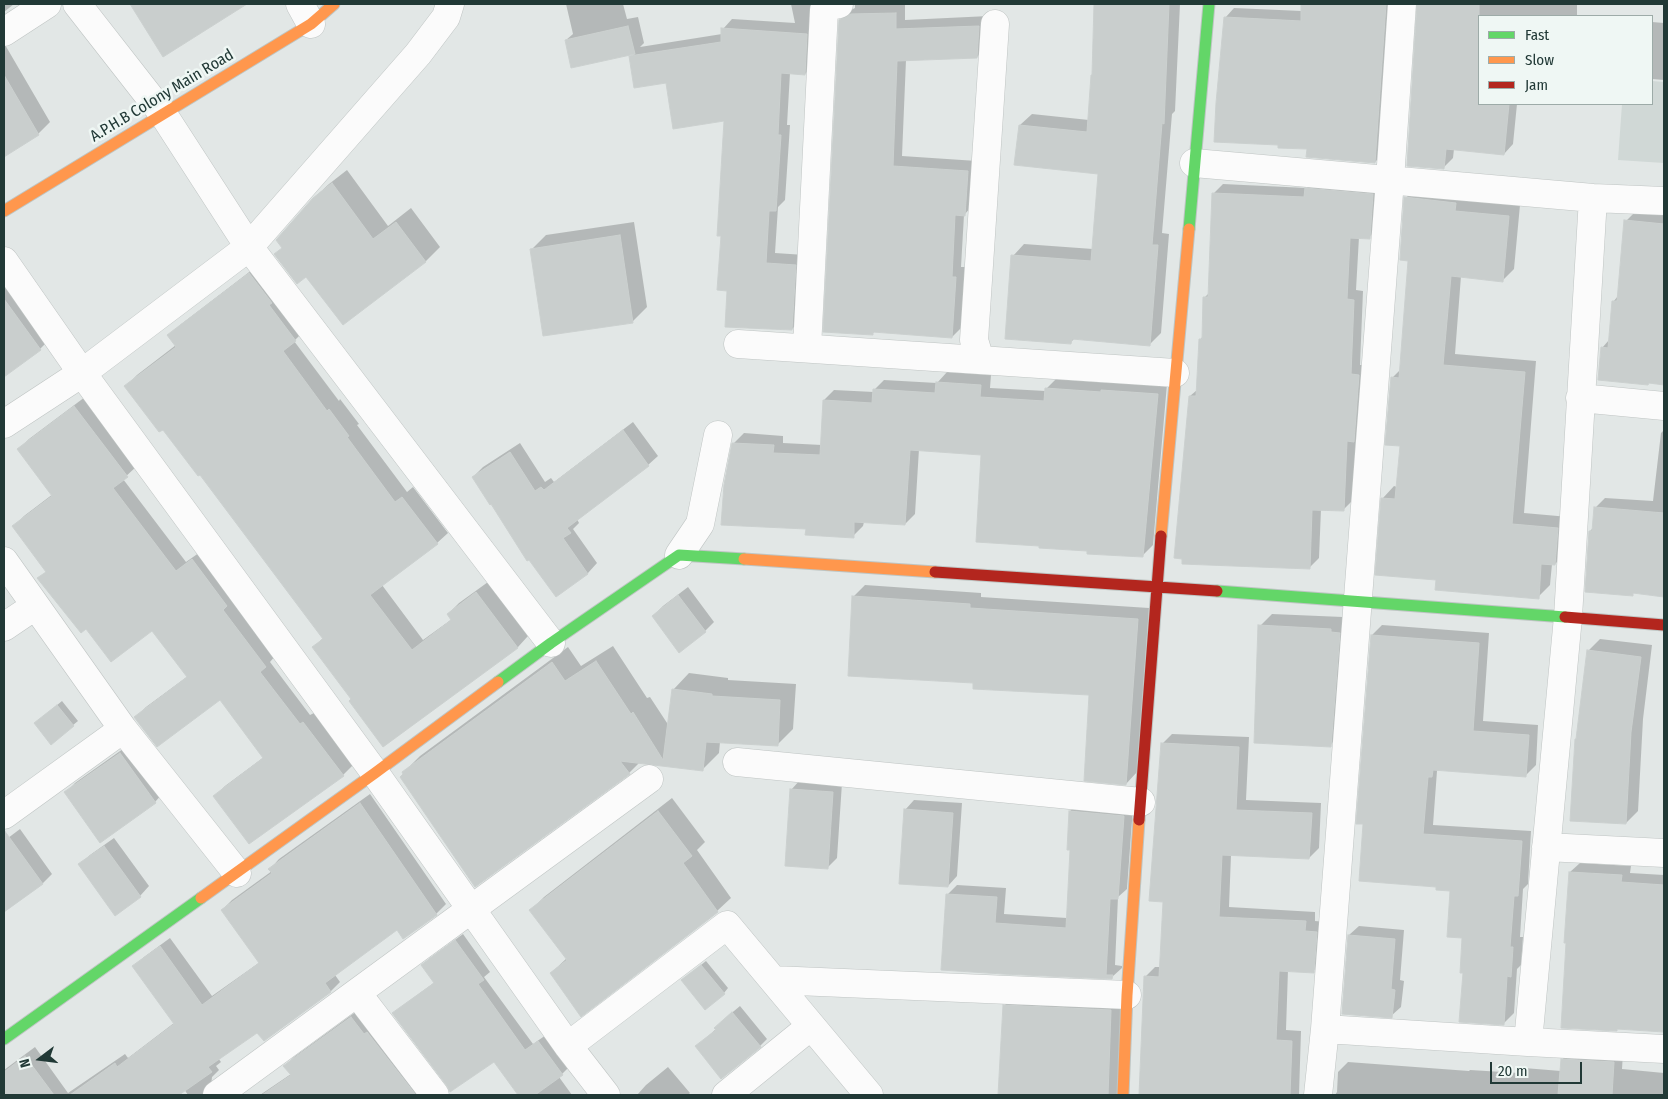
<!DOCTYPE html>
<html>
<head>
<meta charset="utf-8">
<style>
	body { margin:0 }
	#map { position:relative; width:1668px; height:1099px; overflow:hidden; background:#e2e7e6; font-family:"Fira Sans Condensed",sans-serif }
	canvas { display:block }
	.frame { position:absolute; inset:0; border:5px solid #213936; pointer-events:none }
	.legend { position:absolute; left:1478px; top:15px; width:175px; height:90px; box-sizing:border-box; background:#eff7f4; border:1px solid #9daba8; margin:0; padding:6px 9px; list-style:none; font-size:15px; color:#213936 }
	.legend li { display:flex; align-items:center; gap:10px; height:25px }
	.legend b { width:25px; border:1px solid #9daba8 }
	.north { position:absolute; left:15px; top:1034px; width:50px; height:50px; -webkit-text-stroke:4px #eff7f4; paint-order:stroke; rotate:255deg; font-size:14px; font-weight:700; line-height:20px; text-align:center; color:#213936 }
	.north::after { content:''; display:block; margin:auto; width:18px; height:22px; background:#213936; clip-path:polygon(50% 0,100% 100%,50% 72%,0 100%) }
	.scale { position:absolute; left:1490px; top:1062px; width:92px; height:22px; box-sizing:border-box; border:2px solid #213936; border-top:0; padding-left:6px; font-size:15px; line-height:18px; white-space:nowrap; color:#213936; -webkit-text-stroke:4px #eff7f4; paint-order:stroke }
</style>
</head>
<body>
<div id="map">
<canvas width="1668" height="1099"></canvas>
<div class="frame"></div>
<ul class="legend">
<li><b style="height:6px;background:#63d668"></b>Fast</li>
<li><b style="height:6px;background:#ff974d"></b>Slow</li>
<li><b style="height:6px;background:#b3261e"></b>Jam</li>
</ul>
<div class="north">N</div>
<div class="scale">20 m</div>
</div>
<script>
const ctx = document.querySelector('canvas').getContext('2d');
ctx.lineJoin = 'round';
function fill(path, color) { ctx.fillStyle = color; ctx.fill(path, 'evenodd'); }
const shape = rows => new Path2D(rows.map(r => 'M' + r).join(''));
function trace(path, color, width, dash) { ctx.strokeStyle = color; ctx.lineWidth = width; ctx.lineCap = dash ? 'butt' : 'round'; ctx.setLineDash(dash || []); ctx.stroke(path); }
function label(font, color, halo, rows, align = 'center') {
  ctx.font = font + ' "Fira Sans Condensed",sans-serif'; ctx.lineWidth = 5; ctx.setLineDash([]); ctx.textBaseline = 'middle'; ctx.strokeStyle = halo; ctx.fillStyle = color; for (const [text, x, y, turn = 0] of rows) {
    ctx.save(); ctx.translate(x, y); ctx.rotate((+turn || 0) * Math.PI / 180); ctx.textAlign = isNaN(turn) ? turn : align; if (halo) ctx.strokeText(text, 0, 0); ctx.fillText(text, 0, 0); ctx.restore();
  }
}
fill(shape([
	[1652,81,1664,82,1664,163,1618,160,1622,104,1652,104]
]), '#d0d8d6');
fill(shape([
	[4,4,14,4,4,12],
	[131,4,245,4,163,55],
	[566,4,623,4,627,19,638,17,644,43,640,47,722,34,723,29,732,19,795,23,791,4,818,4,815,64,805,74,790,73,787,125,790,125,785,200,778,207,775,253,805,255,802,319,792,329,722,235,725,119,631,57,635,53,572,66,566,40,573,34],
	[855,4,905,4,905,20,989,16,987,47,977,57,906,60,902,156,977,161,974,204,964,215,961,267,965,267,962,327,952,337,875,331,872,334,840,21,851,10,855,8],
	[1095,4,1180,4,1175,111,1172,114,1162,233,1169,234,1161,333,1149,345,1075,338,1071,342,1013,256,1024,244,1093,249,1099,173,1020,125,1032,114,1089,120,1094,74],
	[1303,4,1395,4,1385,152,1375,162,1308,148,1225,18,1234,8,1302,11],
	[1419,4,1577,4,1577,16,1479,16,1479,104,1517,104,1513,144,1504,154,1454,149,1453,158,1443,168],
	[1652,22,1664,23,1664,80,1652,79],
	[4,43,50,122,38,134,4,155],
	[347,170,388,226,411,208,440,247,426,261,343,324,283,247,314,198,329,184],
	[1316,179,1382,185,1379,228,1369,237,1359,237,1356,290,1363,291,1360,365,1368,365,1363,431,1356,439,1353,500,1343,510,1321,509,1319,558,1309,568,1190,396,1197,390,1200,340,1203,336,1204,298,1209,293,1214,193,1223,184,1307,188],
	[1417,186,1520,205,1514,269,1502,281,1461,276,1455,354,1536,361,1524,513,1569,517,1567,552,1555,564,1552,564,1550,585,1538,597,1437,579,1383,498,1394,486,1397,487,1401,445,1392,378,1401,369,1409,260,1406,198],
	[1636,211,1664,214,1664,384,1599,379,1602,348,1609,340,1613,302,1618,296,1626,221],
	[634,222,647,307,632,322,532,249,546,235],
	[4,254,58,331,40,349,4,375],
	[261,263,306,329,294,341,339,401,340,399,359,424,357,425,407,492,413,487,448,533,437,543,382,585,423,640,452,619,448,614,459,603,488,582,528,636,518,647,384,746,353,699,314,647,323,638,200,473,163,428,126,386,137,375,176,345,169,335,180,325],
	[947,372,991,375,990,388,1046,391,1046,389,1056,379,1110,383,1112,380,1167,384,1153,545,1143,555,1088,550,982,453,919,449,915,514,905,524,864,522,863,526,853,536,807,528,734,443,744,433,783,436,783,443,822,445,824,400,834,390,874,392,874,390,884,380,937,383],
	[85,397,137,466,123,479,186,562,203,550,275,656,270,662,310,715,314,713,353,765,343,775,215,796,225,786,264,757,220,698,136,717,146,707,188,676,153,629,86,627,39,579,47,571,14,526,24,516,53,494,19,449,29,439],
	[633,422,658,456,648,465,577,519,579,523,573,529,597,563,588,573,556,595,473,477,483,467,520,443,545,482,551,478,554,482],
	[1664,430,1664,595,1635,592,1632,594,1590,531,1593,528,1595,508,1605,498,1653,501,1661,433],
	[865,585,981,593,981,597,1149,608,1137,772,1126,784,1090,694,974,682,853,597],
	[688,587,714,622,705,631,653,616,663,606],
	[1272,614,1343,617,1342,620,1351,621,1343,733,1330,745,1260,626],
	[1382,625,1489,633,1483,721,1538,725,1536,765,1525,776,1438,769,1437,771,1433,825,1531,831,1528,884,1523,889,1520,937,1523,937,1521,965,1517,969,1514,1013,1503,1024,1464,972,1463,937,1451,890,1438,886,1364,823,1372,635],
	[1600,639,1652,645,1643,719,1638,811,1626,823,1588,651],
	[613,646,647,698,650,697,669,726,673,690,689,673,728,678,728,680,796,684,793,729,777,745,720,742,719,753,703,769,640,762,629,773,475,885,404,772,420,756,568,647,581,666],
	[62,701,78,721,51,743,40,719],
	[1172,734,1249,737,1246,800,1321,803,1319,848,1309,858,1231,855,1229,907,1315,912,1315,921,1326,922,1323,961,1313,971,1288,970,1286,1030,1301,1031,1299,1095,1140,1095,1145,977,1155,967,1161,967,1164,901,1162,744],
	[130,744,164,792,155,802,66,793,75,783],
	[800,780,842,783,837,858,827,868,791,790],
	[370,794,446,904,436,914,404,938,397,928,335,975,340,982,331,991,264,1040,258,1031,218,1058,221,1062,216,1066,219,1070,212,1077,211,1087,215,1095,188,1095,178,1080,157,1095,7,1095,4,1090,4,1070,35,1047,68,1093,125,1054,128,1058,174,1023,134,966,144,957,170,938,212,996,260,962,222,910,232,900,272,871,270,869,279,859],
	[672,798,705,842,697,850,731,898,717,911,551,973,567,958,531,910,544,897],
	[914,800,962,803,957,876,948,886,905,810],
	[1080,802,1133,807,1127,889,1118,897,1115,965,1122,966,1122,968,1112,977,1004,973,947,895,957,885,1006,888,1004,914,1067,918,1071,849,1070,811],
	[20,829,52,874,42,884,4,912,4,841],
	[114,838,149,886,140,896,80,864,90,855],
	[1580,863,1631,866,1630,873,1664,875,1664,1031,1618,1027,1570,872],
	[1359,926,1404,930,1400,980,1404,981,1401,1007,1391,1016,1349,935],
	[463,934,490,972,484,977,533,1044,546,1035,569,1067,559,1077,572,1095,519,1095,494,1060,401,1007,435,982,423,965,430,958],
	[706,961,728,988,724,993,682,980],
	[1014,996,1120,1000,1122,1095,999,1095,1004,1006],
	[740,1006,767,1039,760,1046,697,1046,716,1029,722,1021],
	[361,1008,432,1095,376,1095,361,1075,333,1095,260,1095,291,1074,285,1066,294,1057],
	[1571,1050,1623,1053,1622,1069,1664,1073,1664,1095,1335,1095,1337,1092,1338,1072,1348,1062,1469,1071,1470,1070,1519,1073,1524,1068,1561,1071,1562,1060],
	[668,1067,690,1093,688,1095,637,1095,646,1085]
]), '#0003');
const building = shape([
	[130,4,247,4,163,57,130,4],
	[1094,4,1169,4,1164,124,1162,123,1152,245,1158,245,1150,346,1072,339,1071,344,1005,339,1011,255,1091,261,1098,174,1014,165,1019,125,1087,132,1091,75,1092,75,1094,4],
	[1301,4,1386,4,1375,163,1306,157,1307,149,1278,148,1278,145,1214,142,1216,103,1224,17,1301,21,1301,4],
	[1417,4,1479,4,1479,104,1509,104,1504,155,1446,149,1444,169,1407,166,1417,4],
	[896,13,896,29,979,26,977,58,897,61,893,166,968,171,965,216,955,215,952,277,956,277,952,338,873,332,873,335,823,332,839,20,851,14,896,13],
	[628,26,635,54,571,68,565,40,628,26],
	[721,28,807,34,805,75,781,73,778,135,781,135,776,211,769,211,766,263,796,265,792,330,725,327,727,291,717,290,721,236,717,236,724,121,673,129,666,83,634,88,629,56,721,42,721,28],
	[4,75,39,135,4,157,4,75],
	[332,183,373,239,396,222,426,262,343,325,306,277,297,284,274,254,282,248,276,240,313,198,332,183],
	[1305,188,1373,194,1370,239,1350,238,1347,299,1354,300,1351,374,1359,375,1354,442,1347,441,1344,511,1312,510,1310,569,1182,564,1182,559,1174,558,1189,396,1196,396,1199,339,1202,339,1203,297,1208,297,1212,193,1304,197,1305,188],
	[1404,197,1456,203,1455,211,1509,216,1503,282,1451,276,1443,365,1525,372,1512,524,1558,528,1555,565,1541,564,1539,599,1435,590,1436,580,1375,575,1381,498,1395,499,1400,446,1385,445,1391,377,1399,378,1408,261,1400,260,1404,197],
	[1624,220,1664,224,1664,385,1649,383,1648,385,1598,380,1601,347,1608,348,1612,301,1617,301,1624,220],
	[620,235,633,323,543,336,530,249,620,235],
	[249,273,272,303,269,305,296,341,283,351,327,411,329,409,349,436,347,437,395,502,402,497,438,544,370,595,412,650,451,620,447,614,476,592,518,648,383,747,349,701,351,699,312,647,323,639,200,475,198,476,163,430,159,432,124,386,176,347,167,335,249,273],
	[4,299,41,350,4,377,4,299],
	[936,382,981,385,980,397,1044,401,1045,388,1101,392,1101,390,1158,394,1143,557,1087,554,1087,551,1039,548,1039,546,976,542,981,455,910,450,905,525,854,522,854,538,805,535,806,529,721,525,724,485,732,443,774,445,773,453,820,455,823,400,872,403,873,389,935,393,936,382],
	[74,406,128,477,113,488,176,571,192,559,227,606,223,610,266,667,260,672,300,724,303,722,344,776,249,844,213,796,263,758,220,700,157,747,134,717,187,677,152,631,111,662,86,629,81,633,37,578,46,572,12,526,52,496,17,449,74,406],
	[623,430,649,466,567,528,571,533,563,538,588,574,556,597,529,560,527,561,491,504,490,505,472,477,510,452,535,491,541,487,544,490,623,430],
	[1594,507,1664,513,1664,597,1633,593,1633,596,1585,592,1589,531,1592,531,1594,507],
	[678,595,706,632,679,653,652,616,678,595],
	[852,596,970,604,970,608,1138,619,1126,785,1084,781,1089,695,973,689,973,683,848,676,852,596],
	[1258,625,1331,629,1331,632,1340,633,1331,747,1254,743,1258,625],
	[1371,635,1479,643,1473,731,1529,735,1526,777,1433,770,1432,777,1428,777,1423,834,1522,841,1518,896,1514,896,1510,947,1513,947,1511,977,1507,976,1504,1025,1459,1022,1463,973,1460,973,1462,938,1447,937,1450,891,1436,890,1436,887,1359,881,1363,824,1356,824,1371,635],
	[1587,650,1641,657,1631,732,1626,824,1570,821,1575,739,1576,739,1587,650],
	[596,661,631,714,633,712,663,760,672,689,712,694,712,696,780,700,778,746,706,742,703,771,620,761,630,774,475,887,400,777,403,774,402,772,552,662,565,681,596,661],
	[57,705,74,726,51,745,34,723,57,705],
	[1161,743,1239,747,1236,810,1312,813,1309,859,1222,855,1219,917,1306,921,1305,931,1317,932,1314,973,1279,971,1276,1040,1292,1041,1290,1095,1139,1095,1144,976,1159,977,1163,902,1149,901,1161,743],
	[120,753,156,803,100,843,64,792,120,753],
	[790,789,833,792,828,869,785,866,790,789],
	[360,803,437,915,403,939,397,930,325,983,331,992,264,1041,257,1033,208,1067,212,1072,179,1095,70,1095,115,1063,117,1067,174,1024,132,966,160,946,202,1005,259,963,221,910,272,873,268,869,360,803],
	[904,809,953,813,948,887,899,884,904,809],
	[658,811,692,856,683,863,718,912,581,1017,550,973,567,960,529,910,658,811],
	[1069,811,1124,816,1118,899,1110,899,1106,975,1113,975,1112,979,1003,974,941,970,946,894,997,897,995,923,1066,928,1070,850,1067,850,1069,811],
	[4,830,43,884,4,912,4,830],
	[104,846,141,897,115,916,78,864,104,846],
	[1569,872,1622,875,1621,882,1664,885,1664,1032,1617,1029,1617,1031,1561,1028,1566,943,1564,943,1569,872],
	[1348,935,1395,939,1391,989,1395,990,1392,1018,1342,1014,1348,935],
	[455,940,484,980,478,984,525,1050,538,1041,563,1075,535,1095,518,1095,494,1062,450,1092,447,1086,392,1013,434,983,421,965,455,940],
	[701,965,725,994,705,1010,681,980,701,965],
	[1003,1005,1111,1010,1108,1095,998,1095,1003,1005],
	[732,1012,761,1047,721,1079,695,1046,716,1030,714,1028,732,1012],
	[351,1017,364,1034,367,1032,416,1095,262,1095,291,1075,283,1066,351,1017],
	[25,1056,54,1095,4,1095,4,1072,25,1056],
	[1561,1059,1614,1062,1612,1095,1558,1095,1561,1059]
]);
fill(building, '#c9cecd');
trace(building, '#cbd0cf', 1);
const street = shape([
	[77,4,163,114,249,247,551,643],
	[300,4,311,24],
	[4,32,47,4],
	[1194,163,1593,198,1664,201],
	[4,261,82,373,375,773,568,1046,606,1095],
	[738,344,1175,373],
	[807,348,824,10,826,7,839,4],
	[980,360,974,340,995,24],
	[1580,398,1664,406],
	[4,424,82,373,249,247,418,54,446,17,450,4],
	[679,555,700,524,718,435],
	[4,561,123,729,237,873],
	[4,627,35,606],
	[737,762,1141,802],
	[4,815,123,729],
	[1546,847,1664,853],
	[773,980,1127,995],
	[357,993,435,1095],
	[1325,1029,1528,1042,1664,1049],
	[1528,1042,1568,617,1593,198],
	[568,1046,727,925,869,1095],
	[217,1095,649,779],
	[726,1095,811,1026],
	[1318,1095,1325,1029,1390,180,1402,4]
]);
const fast = shape([
	[1189,229,1209,4],
	[1217,591,1565,617],
	[498,682,551,643,679,555,744,559],
	[4,1039,201,898]
]);
const slow = shape([
	[4,211,311,24,334,4],
	[1161,536,1189,229],
	[744,559,935,572],
	[201,898,375,773,498,682],
	[1123,1095,1127,995,1139,820]
]);
const jam = shape([
	[935,572,1217,591],
	[1565,617,1664,625],
	[1139,820,1161,536]
]);
trace(street, '#bfc4c3', 29);
trace(fast, '#bec5c3', 13);
trace(slow, '#bec5c3', 13);
trace(jam, '#bec5c3', 13);
trace(street, '#fbfbfb', 28);
trace(fast, '#63d668', 11);
trace(slow, '#ff974d', 11);
trace(jam, '#b3261e', 11);
label('16px', '#213936', '#eff7f4', [
	["A.P.H.B Colony Main Road",162,96,-31]
]);
</script>
</body>
</html>
